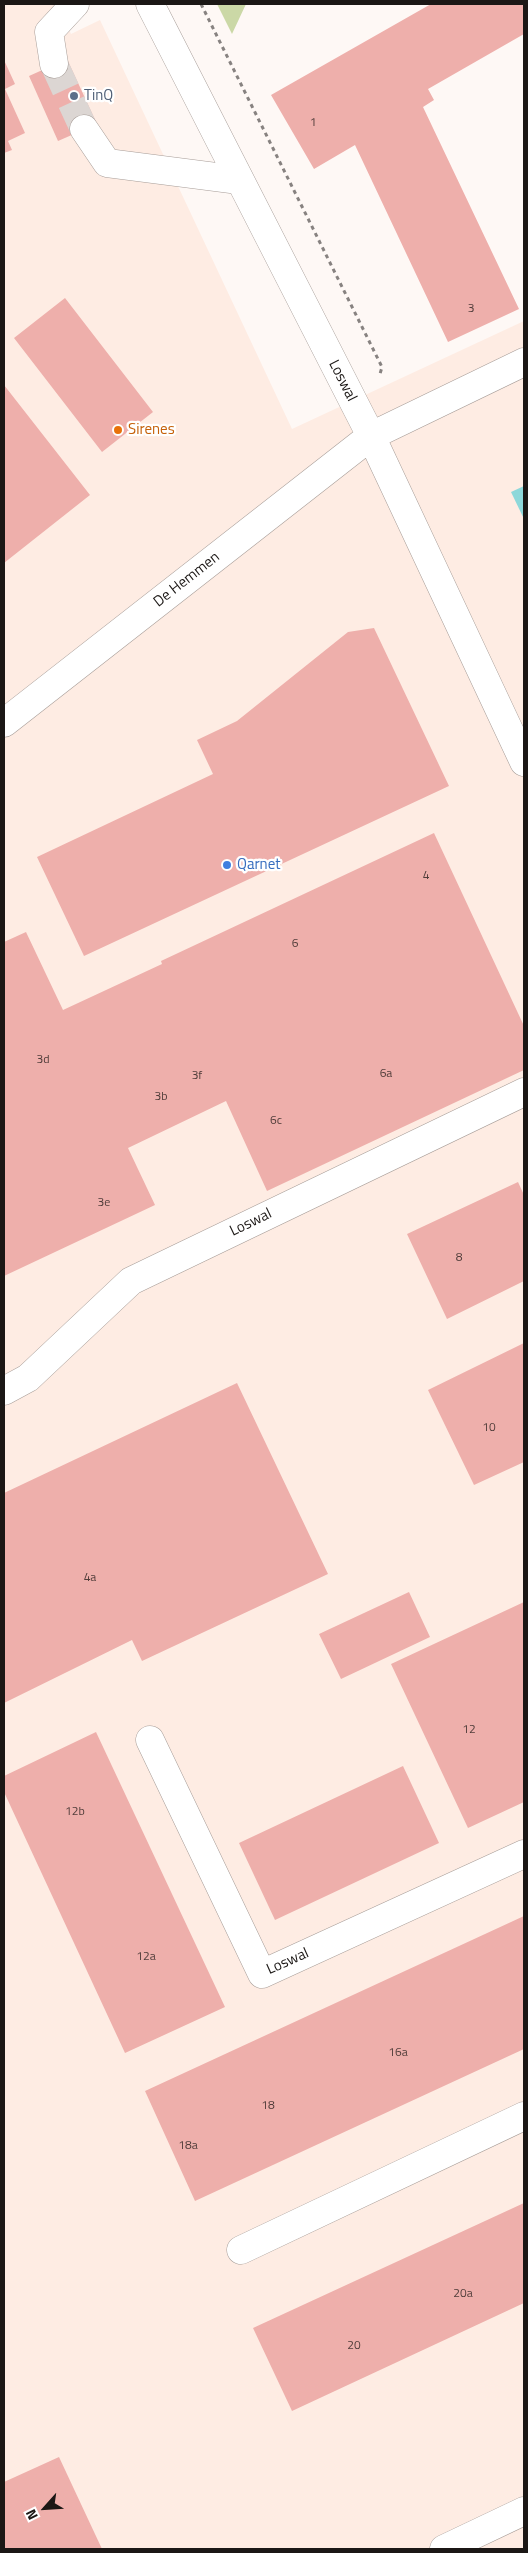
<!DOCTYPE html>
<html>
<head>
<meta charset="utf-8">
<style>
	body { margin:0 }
	#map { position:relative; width:528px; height:2553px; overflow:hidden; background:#fef8f5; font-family:"Titillium Web",sans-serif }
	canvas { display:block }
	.frame { position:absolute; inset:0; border:5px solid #1b1715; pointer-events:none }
	.north { position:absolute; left:20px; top:2483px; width:50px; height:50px; -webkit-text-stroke:4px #fff; paint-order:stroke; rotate:244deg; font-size:14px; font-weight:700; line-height:20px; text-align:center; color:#1b1715 }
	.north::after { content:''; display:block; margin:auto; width:18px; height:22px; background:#1b1715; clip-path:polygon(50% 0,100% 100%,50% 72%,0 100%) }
</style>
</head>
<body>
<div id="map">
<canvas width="528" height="2553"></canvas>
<div class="frame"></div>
<div class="north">N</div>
</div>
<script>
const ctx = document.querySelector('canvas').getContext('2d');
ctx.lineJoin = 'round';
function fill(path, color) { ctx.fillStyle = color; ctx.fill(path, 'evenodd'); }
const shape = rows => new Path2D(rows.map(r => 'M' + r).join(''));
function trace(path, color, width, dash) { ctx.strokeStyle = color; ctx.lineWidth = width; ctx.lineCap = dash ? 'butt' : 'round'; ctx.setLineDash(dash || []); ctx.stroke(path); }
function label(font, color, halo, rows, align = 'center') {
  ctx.font = font + ' "Titillium Web",sans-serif'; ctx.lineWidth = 4.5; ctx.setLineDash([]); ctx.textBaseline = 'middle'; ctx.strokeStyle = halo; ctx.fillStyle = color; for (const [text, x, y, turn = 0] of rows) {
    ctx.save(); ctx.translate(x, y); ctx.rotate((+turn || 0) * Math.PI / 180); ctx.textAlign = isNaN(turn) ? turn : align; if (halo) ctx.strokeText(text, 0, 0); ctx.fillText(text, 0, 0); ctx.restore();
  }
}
fill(shape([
	[4,4,57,4,71,34,100,20,292,429,524,321,524,2549,4,2549]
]), '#feece3');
fill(shape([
	[217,4,246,4,232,34]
]), '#cbd8a6');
fill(shape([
	[524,486,524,519,511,492]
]), '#8dd8da');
fill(shape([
	[431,4,524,4,524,34,428,89,434,100,423,107,519,309,448,342,355,145,314,169,271,95],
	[67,59,97,124,58,141,29,76],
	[4,60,15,84,5,89,25,133,8,141,12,150,4,153],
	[65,298,153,412,102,452,14,338],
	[4,385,90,495,4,563],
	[374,628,449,786,84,956,37,857,213,774,197,740,237,721,348,632],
	[434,833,524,1026,524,1070,267,1191,226,1101,128,1148,155,1205,4,1276,4,942,26,932,63,1010,162,964,161,961],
	[518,1182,524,1195,524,1281,447,1319,407,1234],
	[524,1343,524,1462,474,1485,428,1390],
	[237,1383,328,1574,142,1661,132,1640,4,1703,4,1493],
	[409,1592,430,1637,341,1679,319,1634],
	[524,1602,524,1802,468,1828,391,1664],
	[96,1732,225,2007,125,2053,4,1792,4,1776],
	[403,1766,439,1843,275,1920,239,1843],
	[524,1916,524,2049,195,2201,145,2091],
	[524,2203,524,2303,292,2411,253,2328],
	[59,2457,102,2549,4,2549,4,2482]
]), '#eeafab');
trace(shape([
	[54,64,84,129]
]), '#dcd6d3', 28, [28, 14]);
const minor = shape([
	[150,4,371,436,524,762],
	[54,64,49,32,75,4],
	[84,129,107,163,239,180],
	[4,723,371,436,524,362],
	[4,1391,28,1378,131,1281,524,1092],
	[150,1740,262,1974,524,1854],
	[241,2250,524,2116],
	[444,2549,524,2511]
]);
trace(minor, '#a79d98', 29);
trace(shape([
	[201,4,382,367,380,374]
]), '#878280', 3, [4, 4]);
trace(minor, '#fff', 28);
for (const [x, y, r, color] of [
	[74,96,5,"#5c6f8a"],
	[118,430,5,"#e8710a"],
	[227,865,5,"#3f7fe0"]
]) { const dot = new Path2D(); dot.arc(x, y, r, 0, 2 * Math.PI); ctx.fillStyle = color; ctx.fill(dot); trace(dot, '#fff', 2); }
label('12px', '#503d3a', null, [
	["1",313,123],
	["3",471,309],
	["4",426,876],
	["6",295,944],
	["3d",43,1060],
	["6a",386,1074],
	["3f",197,1076],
	["3b",161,1097],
	["6c",276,1121],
	["3e",104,1203],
	["8",459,1258],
	["10",489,1428],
	["4a",90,1578],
	["12",469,1730],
	["12b",75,1812],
	["12a",146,1957],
	["16a",398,2053],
	["18",268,2106],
	["18a",188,2146],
	["20a",463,2294],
	["20",354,2346]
]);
label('15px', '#4e5e75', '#fff', [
	["TinQ",84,96]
], 'left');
label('15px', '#1b1715', '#fff', [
	["Loswal",342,381,63],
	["De Hemmen",187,580,-38],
	["Loswal",251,1223,-26],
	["Loswal",288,1962,-24]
]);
label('15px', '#c56008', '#fff', [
	["Sirenes",128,430]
], 'left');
label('15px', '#366cbe', '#fff', [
	["Qarnet",237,865]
], 'left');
</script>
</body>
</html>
